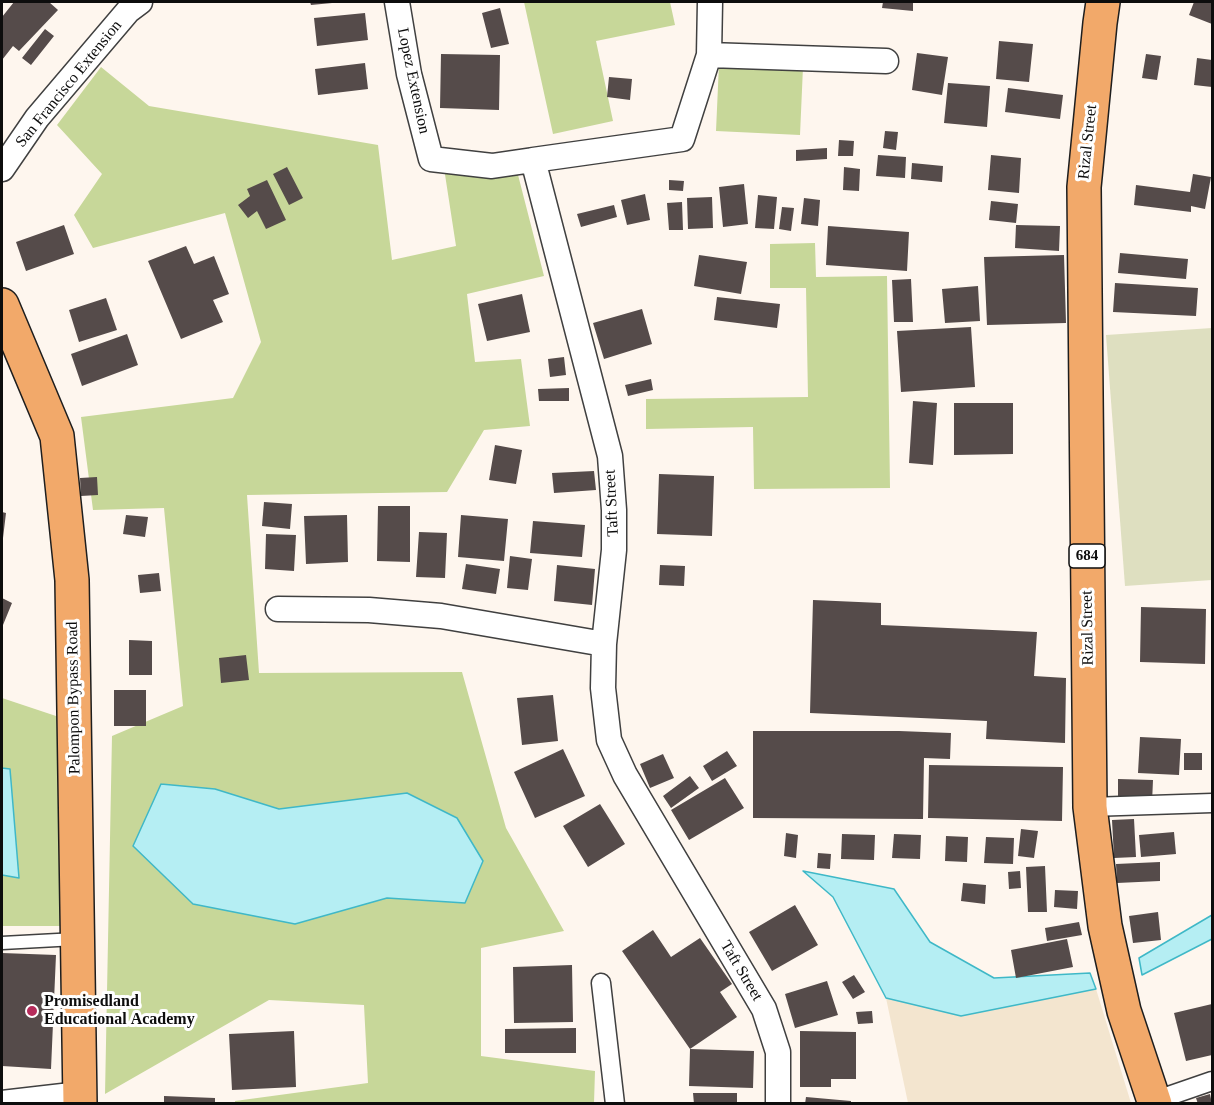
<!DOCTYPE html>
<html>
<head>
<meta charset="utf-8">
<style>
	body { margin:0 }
	#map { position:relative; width:1214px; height:1105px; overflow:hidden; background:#fef6ee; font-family:"Times New Roman",serif }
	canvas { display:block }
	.frame { position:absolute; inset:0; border:3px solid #0d0d0d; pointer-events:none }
</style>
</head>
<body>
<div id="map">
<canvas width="1214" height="1105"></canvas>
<div class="frame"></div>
</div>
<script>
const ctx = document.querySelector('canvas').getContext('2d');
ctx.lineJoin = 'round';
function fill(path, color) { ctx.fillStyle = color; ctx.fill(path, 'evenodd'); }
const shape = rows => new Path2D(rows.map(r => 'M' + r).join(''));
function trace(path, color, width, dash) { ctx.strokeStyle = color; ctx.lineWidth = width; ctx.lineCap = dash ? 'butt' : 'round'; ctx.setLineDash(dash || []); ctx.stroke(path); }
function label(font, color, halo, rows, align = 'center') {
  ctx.font = font + ' "Times New Roman",serif'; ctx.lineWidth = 6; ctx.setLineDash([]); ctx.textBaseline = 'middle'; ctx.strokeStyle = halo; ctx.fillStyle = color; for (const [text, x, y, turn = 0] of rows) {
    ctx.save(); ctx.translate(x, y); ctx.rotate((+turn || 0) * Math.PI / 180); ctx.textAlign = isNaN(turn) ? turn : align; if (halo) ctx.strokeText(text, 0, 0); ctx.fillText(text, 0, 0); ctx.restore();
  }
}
fill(shape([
	[1096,989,1131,1103,908,1103,886,998,961,1016]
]), '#f3e5cf');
fill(shape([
	[524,2,670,2,675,25,596,41,613,121,553,134],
	[719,64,803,67,800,135,716,131],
	[101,67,149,106,378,145,392,260,456,246,444,168,517,171,544,276,467,294,475,362,521,359,530,426,484,430,447,492,247,495,259,673,462,672,506,828,564,931,481,948,481,1056,595,1071,594,1103,235,1103,235,1101,368,1083,364,1005,269,1000,105,1094,112,736,183,706,164,508,93,510,81,417,233,398,261,342,225,213,93,248,74,215,102,174,57,125],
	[215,789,279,809,465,903,387,898,295,924],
	[815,243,816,277,887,276,890,488,754,489,753,427,646,429,646,399,808,397,806,288,770,288,770,244],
	[2,698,59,717,66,926,2,926,2,875,19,877,10,770,2,768]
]), '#c7d799');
fill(shape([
	[1212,328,1212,580,1125,586,1106,335]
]), '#dedfc0');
const water = shape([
	[2,768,10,769,19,878,2,875,2,768],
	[161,784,215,789,279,809,407,793,457,818,483,861,465,903,387,898,295,924,193,904,133,846,161,784],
	[803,871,894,889,930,942,994,978,1090,973,1096,989,961,1016,886,998,833,897,803,871],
	[1212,915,1212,939,1142,975,1139,958,1212,915]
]);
fill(water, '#b5eef3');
trace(water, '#3fb8c7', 1.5);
fill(shape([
	[14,2,49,2,58,10,19,51,13,46,2,60,2,17],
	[310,2,332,2,332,3,311,5],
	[883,2,913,2,913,11,882,8],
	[1194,2,1212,3,1212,24,1189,15],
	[500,8,509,44,491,48,482,13],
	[365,13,368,40,317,46,314,18],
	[45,29,54,36,31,65,22,58],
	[999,41,1033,44,1029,82,996,79],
	[917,53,948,57,942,95,912,90],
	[441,54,500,55,499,110,440,108],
	[1146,54,1161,56,1157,80,1142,78],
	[1197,58,1212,60,1212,87,1194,85],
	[365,63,368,89,318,95,315,69],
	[609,77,632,79,630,100,607,97],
	[948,83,990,86,987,127,944,123],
	[1008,88,1063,95,1060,119,1005,112],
	[885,131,898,132,896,150,883,148],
	[839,140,854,141,853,156,838,156],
	[827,148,827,159,796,161,796,150],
	[878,155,906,157,905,178,876,176],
	[991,155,1021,158,1019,193,988,190],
	[912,163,943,166,942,182,911,179],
	[287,167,303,198,289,205,273,174],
	[844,167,860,169,859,191,843,190],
	[1193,174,1211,177,1205,209,1191,206,1191,212,1134,205,1136,185,1190,192],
	[267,180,286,220,266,229,257,211,248,218,238,205,250,196,247,189],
	[669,180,684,181,683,191,669,190],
	[744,184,748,224,723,227,719,187],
	[645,194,650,220,627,225,621,200],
	[758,195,777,197,774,229,755,228],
	[712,197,713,228,688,229,687,198],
	[804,198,820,200,818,226,801,224],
	[991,201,1018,204,1016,223,989,220],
	[682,202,683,230,669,230,667,203],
	[614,205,617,217,581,227,577,214],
	[782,207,794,208,791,231,779,229],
	[64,225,74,254,26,271,16,242],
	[1016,225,1060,226,1059,251,1015,248],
	[828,226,909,232,907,271,826,265],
	[186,246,194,264,214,256,229,294,213,300,223,322,181,339,148,261],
	[1120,253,1188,259,1186,279,1118,273],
	[699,255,747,262,741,294,694,286],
	[1064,255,1066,323,987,325,984,257],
	[911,279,913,322,894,322,892,280],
	[1115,283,1198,288,1196,316,1113,312],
	[978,286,980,321,945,323,942,289],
	[522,294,530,332,487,341,478,304],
	[717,297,780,304,777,328,714,320],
	[106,298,117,330,79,342,69,310],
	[642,309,652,344,604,359,593,323],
	[971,327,975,387,901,392,897,331],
	[127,334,138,365,82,386,71,354],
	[564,357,566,375,550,377,548,359],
	[651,379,653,390,628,396,625,385],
	[569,388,569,401,539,401,538,389],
	[913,401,937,403,933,465,909,463],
	[954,403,1013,403,1013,454,954,455],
	[495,445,522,450,516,484,489,480],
	[594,471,596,490,554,493,552,473],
	[659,474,714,476,712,536,657,534],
	[97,477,98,495,81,496,80,478],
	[264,502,292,504,290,529,262,526],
	[378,506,410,506,410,562,377,561],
	[2,512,6,513,3,538,2,538],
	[126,515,148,517,145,537,123,534],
	[347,515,348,562,306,564,304,516],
	[461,515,508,519,504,561,458,557],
	[533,521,585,525,582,557,530,553],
	[419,532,447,533,445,578,416,577],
	[266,534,296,535,294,571,265,569],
	[510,556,532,559,528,590,507,588],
	[466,564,500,569,496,594,462,589],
	[557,565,595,569,592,605,554,601],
	[660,565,685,566,684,586,659,585],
	[159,573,161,591,140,593,138,575],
	[2,598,12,603,3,625,2,624],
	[813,600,881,603,881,625,1037,632,1034,676,1066,678,1065,743,986,739,987,721,810,713],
	[1141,607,1206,609,1205,664,1140,662],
	[129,640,152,641,152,675,129,675],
	[246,655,249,680,221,683,219,658],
	[114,690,146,690,146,726,114,726],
	[553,695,558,741,522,745,517,698],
	[753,731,899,731,951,733,950,759,924,758,923,819,753,818],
	[1140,737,1181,739,1179,775,1138,773],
	[563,749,585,796,535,818,514,772],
	[727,751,737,766,712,781,703,766],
	[1184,753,1202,753,1202,770,1184,770],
	[663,754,674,778,650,788,640,764],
	[929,765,1063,767,1062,821,928,818],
	[690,776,699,788,671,808,663,796],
	[725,778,744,808,689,840,671,810],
	[1118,779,1153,780,1152,803,1118,802],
	[600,804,625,844,588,867,563,826],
	[1134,819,1136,857,1114,858,1112,820],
	[1021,829,1038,831,1034,858,1018,856],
	[1174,832,1176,854,1141,857,1139,835],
	[786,833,798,835,796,858,784,856],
	[842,834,875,835,874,860,841,859],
	[894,834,921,835,920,859,892,858],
	[946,836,968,837,967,862,945,861],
	[986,837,1014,838,1013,864,984,863],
	[818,853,831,854,830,869,817,868],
	[1160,862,1160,881,1117,883,1116,864],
	[1045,866,1047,912,1028,912,1026,867],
	[1020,871,1021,888,1009,889,1008,872],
	[963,883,986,885,985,904,961,901],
	[1055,890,1078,891,1077,909,1054,907],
	[795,905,818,945,772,971,749,932],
	[1158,912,1161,940,1133,943,1129,916],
	[1079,922,1082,935,1047,941,1045,928],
	[653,930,671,957,700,938,732,984,720,992,737,1017,690,1049,622,951],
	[1067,939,1073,967,1016,978,1011,950],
	[2,953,56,955,51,1069,2,1066],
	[572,965,573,1022,514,1023,513,967],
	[854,975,865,992,853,999,842,982],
	[827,981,838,1015,795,1028,785,994],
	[1212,1004,1212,1055,1186,1061,1174,1013],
	[872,1011,873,1023,858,1024,856,1012],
	[576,1028,576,1053,505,1053,505,1029],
	[294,1031,296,1087,232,1090,229,1034],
	[800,1031,856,1032,856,1079,831,1079,831,1087,800,1087],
	[690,1049,754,1051,753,1088,689,1086],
	[693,1093,737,1093,737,1104,694,1104],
	[1210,1094,1212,1104,1198,1104,1196,1098],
	[164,1096,215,1098,215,1104,164,1104],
	[806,1097,851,1101,851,1104,805,1104]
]), '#554b4a');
const service = shape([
	[2,943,76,939]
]);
const pedestrian = shape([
	[1090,807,1212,803],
	[601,983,615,1104],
	[1154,1101,1212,1081]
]);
const minor = shape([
	[397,2,409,74,431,159,492,166,533,160],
	[710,2,709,55,682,139,533,160,610,456,614,510,614,550,604,644,603,688,609,740,625,775,764,1009,778,1052,778,1104],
	[709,55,886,61],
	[2,169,37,118,128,11,140,2],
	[278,609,369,610,441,616,604,644],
	[2,1103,80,1094]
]);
const primary = shape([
	[1103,2,1100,23,1084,187,1090,807,1105,926,1124,1011,1155,1104],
	[2,305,57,436,72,580,80,1104]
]);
trace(service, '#404040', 15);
trace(pedestrian, '#404040', 21);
trace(minor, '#404040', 27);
trace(primary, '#1e1e1e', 36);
trace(service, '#fff', 12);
trace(pedestrian, '#fff', 18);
trace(minor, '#fff', 24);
trace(primary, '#f2a96a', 33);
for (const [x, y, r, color] of [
	[32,1011,6,"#b62c5b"]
]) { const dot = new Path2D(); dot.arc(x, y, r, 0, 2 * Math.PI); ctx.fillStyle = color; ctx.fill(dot); trace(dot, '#fff', 2); }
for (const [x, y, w] of [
	[1087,556,36]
]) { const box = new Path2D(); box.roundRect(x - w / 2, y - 12, w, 24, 4.5); ctx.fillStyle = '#fff'; ctx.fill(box); trace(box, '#0d0d0d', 1.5); }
label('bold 15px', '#0d0d0d', null, [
	["684",1087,556]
]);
label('16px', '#0d0d0d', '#fff', [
	["Lopez Extension",413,81,78],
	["San Francisco Extension",69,84,-51],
	["Rizal Street",1088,142,-84],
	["Taft Street",612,503,-93],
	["Rizal Street",1088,628,-91],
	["Palompon Bypass Road",74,698,-91],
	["Taft Street",741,971,59]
]);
label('bold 16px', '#0d0d0d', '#fff', [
	["Promisedland",44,1002],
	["Educational Academy",44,1020]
], 'left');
</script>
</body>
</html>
